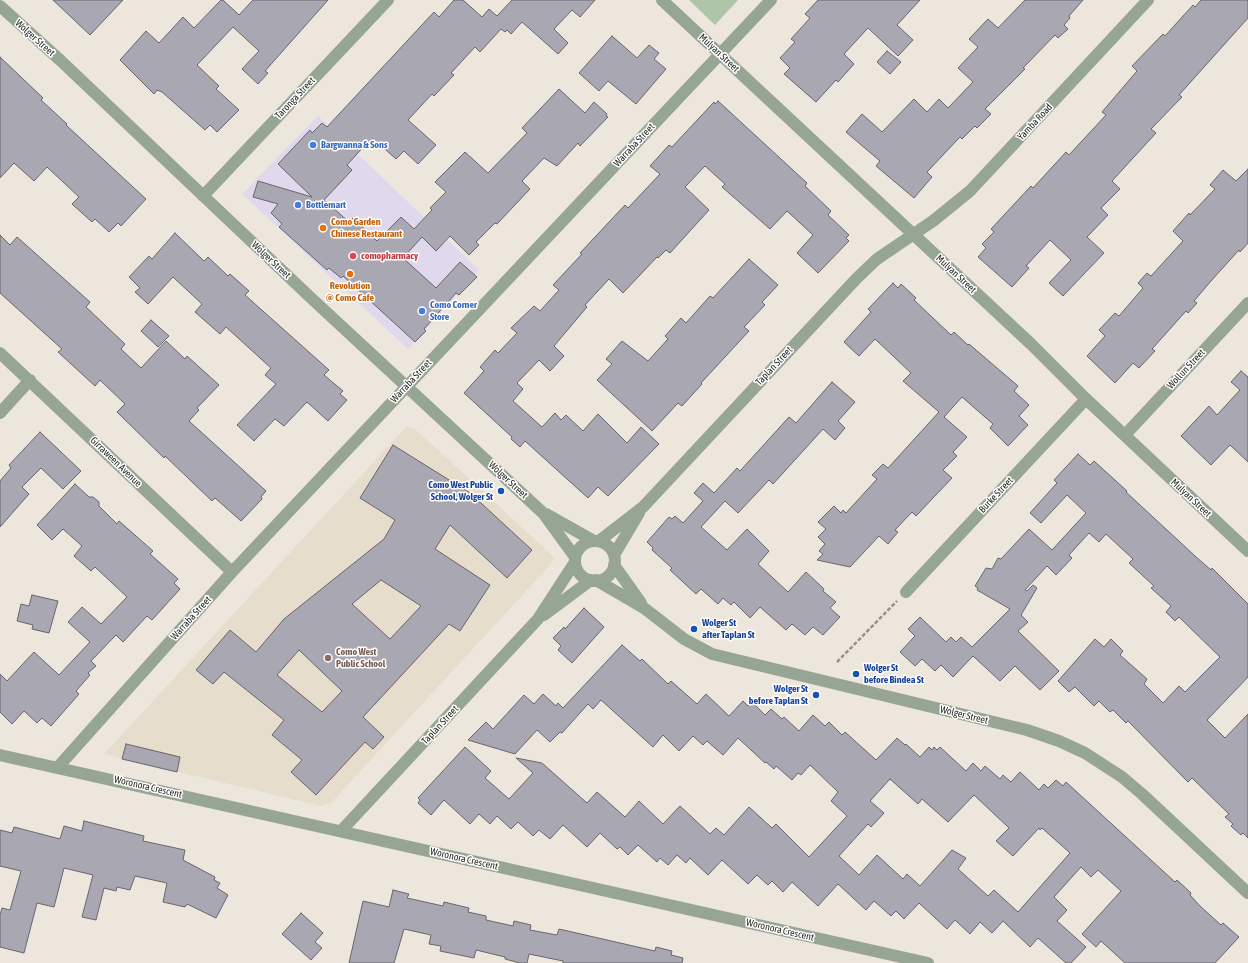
<!DOCTYPE html>
<html>
<head>
<meta charset="utf-8">
<style>
	body { margin:0 }
	canvas { display:block; background:#ece6dc }
</style>
</head>
<body>
<canvas width="1248" height="963"></canvas>
<script>
const ctx = document.querySelector('canvas').getContext('2d');
ctx.lineJoin = 'round';
function fill(path, color) { ctx.fillStyle = color; ctx.fill(path, 'evenodd'); }
const shape = rows => new Path2D(rows.map(r => 'M' + r).join(''));
function trace(path, color, width, dash) { ctx.strokeStyle = color; ctx.lineWidth = width; ctx.lineCap = dash ? 'butt' : 'round'; ctx.setLineDash(dash || []); ctx.stroke(path); }
function label(font, color, halo, rows, align = 'center') {
  ctx.font = font + ' "Asap Condensed",sans-serif'; ctx.lineWidth = 3; ctx.setLineDash([]); ctx.textBaseline = 'middle'; ctx.strokeStyle = halo; ctx.fillStyle = color; for (const [text, x, y, turn = 0] of rows) {
    ctx.save(); ctx.translate(x, y); ctx.rotate((+turn || 0) * Math.PI / 180); ctx.textAlign = isNaN(turn) ? turn : align; if (halo) ctx.strokeText(text, 0, 0); ctx.fillText(text, 0, 0); ctx.restore();
  }
}
fill(shape([
	[318,116,479,270,408,349,242,194]
]), '#e0d9ee');
fill(shape([
	[406,427,414,428,554,557,552,563,331,803,321,806,104,754]
]), '#e7ddcc');
fill(shape([
	[689,0,738,0,715,25]
]), '#afc5a7');
const building = shape([
	[53,0,123,0,90,35,53,0],
	[221,0,223,0,239,15,253,0,328,0,265,71,268,73,258,84,242,69,259,51,233,27,197,65,219,86,216,89,239,110,217,132,210,125,205,130,162,92,157,90,154,94,120,60,146,31,159,43,183,17,194,28,221,0],
	[454,0,463,0,482,17,489,9,497,16,512,0,595,0,580,17,572,10,554,29,568,43,558,54,522,22,511,34,507,30,505,32,501,29,480,52,475,47,451,73,454,75,434,96,432,94,408,120,436,145,418,164,404,151,396,159,377,142,371,148,366,144,347,165,352,170,324,200,349,222,353,218,377,241,401,217,414,229,432,210,430,208,446,192,435,182,465,152,488,173,527,133,522,128,559,89,585,113,594,102,607,114,606,116,608,117,580,146,578,143,557,166,544,158,522,181,530,189,497,224,495,223,476,242,479,245,469,255,450,236,436,251,422,237,403,258,436,288,460,262,477,277,459,295,456,293,424,329,426,331,415,342,343,276,341,278,329,268,327,270,279,227,282,224,271,213,278,204,253,197,258,181,312,197,278,164,310,130,312,133,322,123,327,127,434,12,439,17,454,0],
	[818,0,920,0,897,25,913,40,898,56,868,28,844,54,854,64,838,82,836,80,816,102,784,74,790,68,780,58,795,42,791,39,810,18,805,14,818,0],
	[1025,0,1083,0,1069,16,1070,18,1064,25,1068,29,1058,38,1055,35,1023,68,1025,69,985,109,991,114,977,128,975,126,962,139,960,137,927,172,932,177,914,198,876,166,880,161,846,132,862,114,882,132,914,99,927,112,939,99,948,108,973,82,958,68,978,47,969,39,988,19,998,28,1025,0],
	[1201,0,1248,0,1248,18,1179,95,1182,97,1151,129,1156,133,1112,181,1120,189,1101,208,1108,215,1087,237,1104,253,1063,296,1049,283,1071,260,1050,240,1026,266,1029,268,1012,287,978,257,986,248,982,244,994,232,991,229,1031,186,1033,188,1066,152,1069,155,1106,115,1102,112,1137,71,1132,66,1163,34,1165,36,1193,5,1195,7,1201,0],
	[612,36,637,58,649,45,659,53,654,59,666,69,636,104,608,81,599,91,579,73,612,36],
	[887,51,901,62,890,74,877,62,887,51],
	[0,57,43,98,41,100,67,124,66,125,146,199,121,226,118,223,109,232,95,219,92,222,72,204,79,197,47,167,34,181,14,163,0,178,0,57],
	[718,101,807,183,805,186,831,211,828,215,849,235,846,238,849,241,818,273,797,253,813,235,787,211,770,229,722,187,725,184,705,166,685,187,709,210,670,253,666,250,658,258,657,257,623,293,609,279,585,305,587,307,554,346,564,356,550,371,539,360,517,383,523,389,513,401,542,427,555,413,561,420,566,415,583,431,598,414,627,443,641,427,659,444,608,496,598,487,588,498,525,441,520,447,511,439,512,437,464,393,484,371,480,367,495,350,498,353,517,333,511,328,534,306,540,311,559,290,553,285,582,254,580,253,625,205,628,208,660,174,650,166,669,145,672,147,714,102,715,104,718,101],
	[1248,169,1248,243,1240,252,1239,250,1211,281,1194,301,1197,303,1188,313,1186,311,1152,349,1155,351,1139,368,1133,363,1115,383,1087,356,1105,336,1099,330,1115,313,1119,316,1143,288,1138,283,1147,273,1151,276,1183,241,1173,231,1189,213,1190,215,1215,189,1210,185,1223,170,1236,181,1248,169],
	[175,233,204,261,208,257,228,276,230,274,249,291,245,295,329,370,324,375,343,391,340,394,347,400,328,421,307,402,284,426,275,419,254,441,237,425,276,384,265,375,271,368,226,327,220,334,195,312,202,304,173,277,148,304,135,292,140,288,129,277,149,256,152,259,175,233],
	[0,235,10,245,17,237,90,302,86,307,125,344,121,349,141,368,166,341,185,359,187,356,219,385,197,408,199,410,189,421,266,491,261,497,262,499,241,521,215,498,212,501,165,456,164,458,117,412,125,404,100,380,95,386,58,352,62,349,0,293,0,235],
	[749,259,778,285,762,302,765,305,744,327,749,331,701,383,702,384,682,406,678,403,652,431,597,380,612,364,606,359,622,341,648,361,668,339,665,336,681,318,686,323,710,296,713,298,749,259],
	[893,283,898,288,901,284,916,298,914,300,951,335,954,332,968,345,969,344,1018,386,1014,391,1029,405,1019,416,1028,425,1008,446,990,428,993,424,962,397,944,417,967,437,953,452,957,456,943,470,952,478,916,516,912,512,895,530,898,532,888,544,879,536,850,567,817,560,823,554,819,551,825,544,818,537,826,529,818,522,834,506,841,513,843,510,846,513,877,479,872,475,883,464,888,468,939,412,903,381,911,373,875,339,859,356,844,342,871,312,868,309,893,283],
	[151,320,169,336,158,347,141,331,151,320],
	[1241,371,1248,377,1248,462,1230,445,1211,465,1181,436,1209,406,1217,415,1240,390,1231,382,1241,371],
	[832,382,855,402,838,421,845,428,835,440,823,429,773,484,769,480,738,513,725,501,701,527,727,550,747,529,769,551,758,564,788,592,806,572,824,589,823,591,836,602,830,608,840,617,823,635,813,627,805,635,792,624,786,630,760,607,750,618,734,602,731,605,723,598,718,604,701,589,696,594,670,570,672,568,652,550,653,548,647,542,669,517,672,519,675,516,683,523,703,501,694,493,703,483,714,493,737,468,740,471,789,417,796,423,832,382],
	[40,432,81,471,63,489,41,468,22,487,29,494,0,527,0,481,11,468,9,465,40,432],
	[393,445,470,493,532,550,507,578,450,525,435,549,490,585,460,631,449,624,363,717,384,737,373,749,365,742,316,795,291,772,302,760,272,735,284,720,224,672,213,684,196,670,230,630,256,652,284,619,384,539,395,520,360,498,393,445],
	[381,580,421,606,390,639,352,604,381,580],
	[299,650,342,691,322,712,277,675,299,650],
	[1078,454,1090,465,1094,461,1127,491,1126,492,1195,556,1211,570,1212,568,1248,604,1248,677,1207,720,1225,738,1248,714,1248,838,1243,833,1241,835,1231,826,1233,824,1225,817,1229,814,1192,778,1188,782,1128,721,1126,723,1113,710,1110,712,1099,701,1094,706,1075,687,1069,692,1058,681,1095,639,1104,647,1111,639,1123,651,1120,655,1147,679,1144,684,1163,703,1179,686,1185,692,1220,657,1179,617,1175,621,1166,612,1171,606,1151,588,1154,586,1129,563,1133,559,1106,534,1099,542,1089,533,1069,555,1072,558,1056,575,1047,566,1025,590,1027,591,1033,585,1037,588,1021,615,1028,622,1018,631,1059,671,1040,690,1015,666,1000,681,973,656,953,677,941,665,935,671,922,659,915,666,900,652,915,636,908,629,920,617,946,642,951,637,956,642,961,637,972,647,1010,609,977,590,978,588,975,586,986,568,992,569,998,558,1001,559,1029,529,1052,550,1086,513,1067,495,1041,523,1030,513,1057,483,1054,480,1078,454],
	[75,484,89,497,93,497,99,502,99,506,117,524,119,521,153,551,150,554,178,579,174,583,180,589,152,620,147,616,123,642,116,635,91,661,96,666,88,673,90,675,76,691,79,694,51,726,42,718,37,723,24,711,12,724,0,712,0,674,7,681,34,652,59,675,90,642,68,622,82,607,101,624,127,597,95,567,91,571,74,556,82,546,63,529,52,540,37,525,75,484],
	[32,595,58,601,49,633,32,629,33,625,17,621,21,604,29,606,32,595],
	[584,608,604,627,572,663,558,650,561,646,553,638,564,627,565,629,584,608],
	[622,645,640,661,642,659,668,684,671,681,697,704,706,694,729,716,743,701,748,706,752,702,765,715,771,709,782,719,784,717,799,731,813,715,825,726,829,722,842,735,845,732,876,760,897,738,905,745,906,744,920,757,929,747,932,750,934,747,937,750,940,747,966,771,973,763,981,771,985,766,1000,779,1003,775,1011,782,1020,772,1039,790,1044,784,1048,788,1056,780,1063,786,1066,782,1175,882,1177,880,1191,893,1190,895,1200,906,1221,925,1223,923,1239,937,1215,963,1125,963,1101,941,1096,947,1082,934,1121,891,1098,870,1091,877,1081,867,1054,897,1067,910,1057,921,1086,947,1071,963,1066,963,1038,938,1030,947,1003,921,992,933,980,922,970,934,955,920,947,929,919,903,904,919,896,911,891,916,874,901,866,910,838,884,818,906,792,882,783,892,772,881,768,885,757,875,748,884,722,860,708,875,690,858,686,863,677,855,668,865,660,858,657,862,638,845,628,855,620,847,617,849,600,833,587,847,563,825,550,839,539,830,533,836,518,822,511,829,497,816,490,824,479,814,470,824,444,800,431,815,418,803,420,800,418,798,465,747,491,771,485,778,509,799,533,773,516,758,542,763,587,803,597,792,625,817,639,801,663,824,680,806,710,834,716,828,724,835,749,807,772,828,776,824,809,857,847,816,831,801,838,792,810,765,801,775,798,773,792,780,776,766,774,769,766,762,765,763,738,738,723,755,707,741,703,745,693,736,679,751,663,735,653,747,601,700,593,709,588,704,562,733,560,732,550,742,537,730,515,754,468,740,486,722,493,729,524,695,534,704,543,694,556,706,558,703,563,708,622,645],
	[890,779,918,804,922,799,948,822,974,795,1009,828,996,841,1013,856,1039,828,1040,830,1042,828,1070,853,1018,912,994,890,988,896,958,869,966,858,952,850,920,886,907,874,903,879,877,855,859,875,839,856,868,824,871,827,884,813,870,801,890,779],
	[126,744,180,757,177,772,122,759,126,744],
	[84,821,144,836,143,841,185,850,183,860,215,877,214,880,220,883,217,888,228,895,216,918,187,904,185,907,163,902,167,883,135,876,130,890,117,887,116,891,104,888,96,920,82,917,93,875,64,868,54,907,37,903,24,953,0,947,0,915,2,908,10,910,21,871,0,866,0,830,12,833,14,827,60,839,64,826,82,831,84,821],
	[393,890,409,894,407,898,443,906,444,902,469,908,468,912,486,916,486,920,513,926,514,921,531,925,530,930,557,935,559,929,655,951,656,947,672,951,671,955,683,958,682,963,563,963,563,961,529,954,527,963,520,963,505,959,505,957,476,950,474,958,440,951,441,946,429,944,431,935,404,929,394,963,349,963,363,901,389,907,393,890],
	[301,913,323,933,315,942,322,948,311,960,282,934,301,913]
]);
fill(building, '#a9a8b2');
trace(building, '#67656f', 1);
trace(shape([
	[837,662,897,601]
]), '#959189', 2.5, [4, 2]);
trace(shape([
	[662,0,1031,344,1086,399,1248,551],
	[0,6,60,60,310,297,543,513,575,557],
	[203,196,388,0],
	[0,353,232,572],
	[0,413,30,380],
	[1125,435,1248,303],
	[546,514,594,541],
	[599,541,643,507,857,278,877,259,933,221,970,191,1148,0],
	'575 561a20 20 0 1 1 40 0a20 20 0 1 1-40 0Z',
	[614,555,639,513],
	[614,565,641,603],
	[596,580,644,608,684,639,712,654,1027,730,1059,741,1085,753,1122,777,1142,794,1248,893],
	[906,592,1086,399],
	[544,615,591,580],
	[0,755,928,963],
	[58,767,232,572,771,0],
	[341,831,538,619,575,562]
]), '#97a594', 12);
for (const [x, y, r, color] of [
	[313,145,4,"#3f7fe0"],
	[298,205,4,"#3f7fe0"],
	[323,228,4,"#e8710a"],
	[353,256,4,"#e0444e"],
	[350,274,4,"#e8710a"],
	[422,311,4,"#3f7fe0"],
	[501,491,4,"#1a4fb4"],
	[694,629,4,"#1a4fb4"],
	[328,658,4,"#8d6e63"],
	[856,674,4,"#1a4fb4"],
	[816,695,4,"#1a4fb4"]
]) { const dot = new Path2D(); dot.arc(x, y, r, 0, 2 * Math.PI); ctx.fillStyle = color; ctx.fill(dot); trace(dot, '#fff', 1.5); }
label('10px', '#2a2824', '#fff', [
	["Wolger Street",35,38,42],
	["Mulyan Street",719,53,43],
	["Taronga Street",295,98,-47],
	["Yamba Road",1035,122,-47],
	["Warraba Street",634,145,-47],
	["Wolger Street",271,260,43],
	["Mulyan Street",956,274,43],
	["Taplan Street",774,366,-47],
	["Wollun Street",1186,369,-47],
	["Warraba Street",411,381,-47],
	["Girraween Avenue",116,462,44],
	["Wolger Street",508,480,43],
	["Burke Street",996,495,-47],
	["Mulyan Street",1191,498,43],
	["Warraba Street",191,618,-48],
	["Wolger Street",964,715,14],
	["Taplan Street",440,725,-47],
	["Woronora Crescent",148,787,13],
	["Woronora Crescent",464,859,13],
	["Woronora Crescent",780,930,13]
]);
label('bold 10px', '#366cbe', '#fff', [
	["Bargwanna & Sons",321,145],
	["Bottlemart",306,205],
	["Como Corner",430,305],
	["Store",430,317]
], 'left');
label('bold 10px', '#c56008', '#fff', [
	["Como Garden",331,222],
	["Chinese Restaurant",331,234],
	["Revolution",350,286,"center"],
	["@ Como Cafe",350,298,"center"]
], 'left');
label('bold 10px', '#be3a42', '#fff', [
	["comopharmacy",361,256]
], 'left');
label('bold 10px', '#164399', '#fff', [
	["Como West Public",493,485],
	["School, Wolger St",493,497],
	["Wolger St",702,623,"left"],
	["after Taplan St",702,635,"left"],
	["Wolger St",864,668,"left"],
	["before Bindea St",864,680,"left"],
	["Wolger St",808,689],
	["before Taplan St",808,701]
], 'right');
label('bold 10px', '#785e54', '#fff', [
	["Como West",336,652],
	["Public School",336,664]
], 'left');
</script>
</body>
</html>
